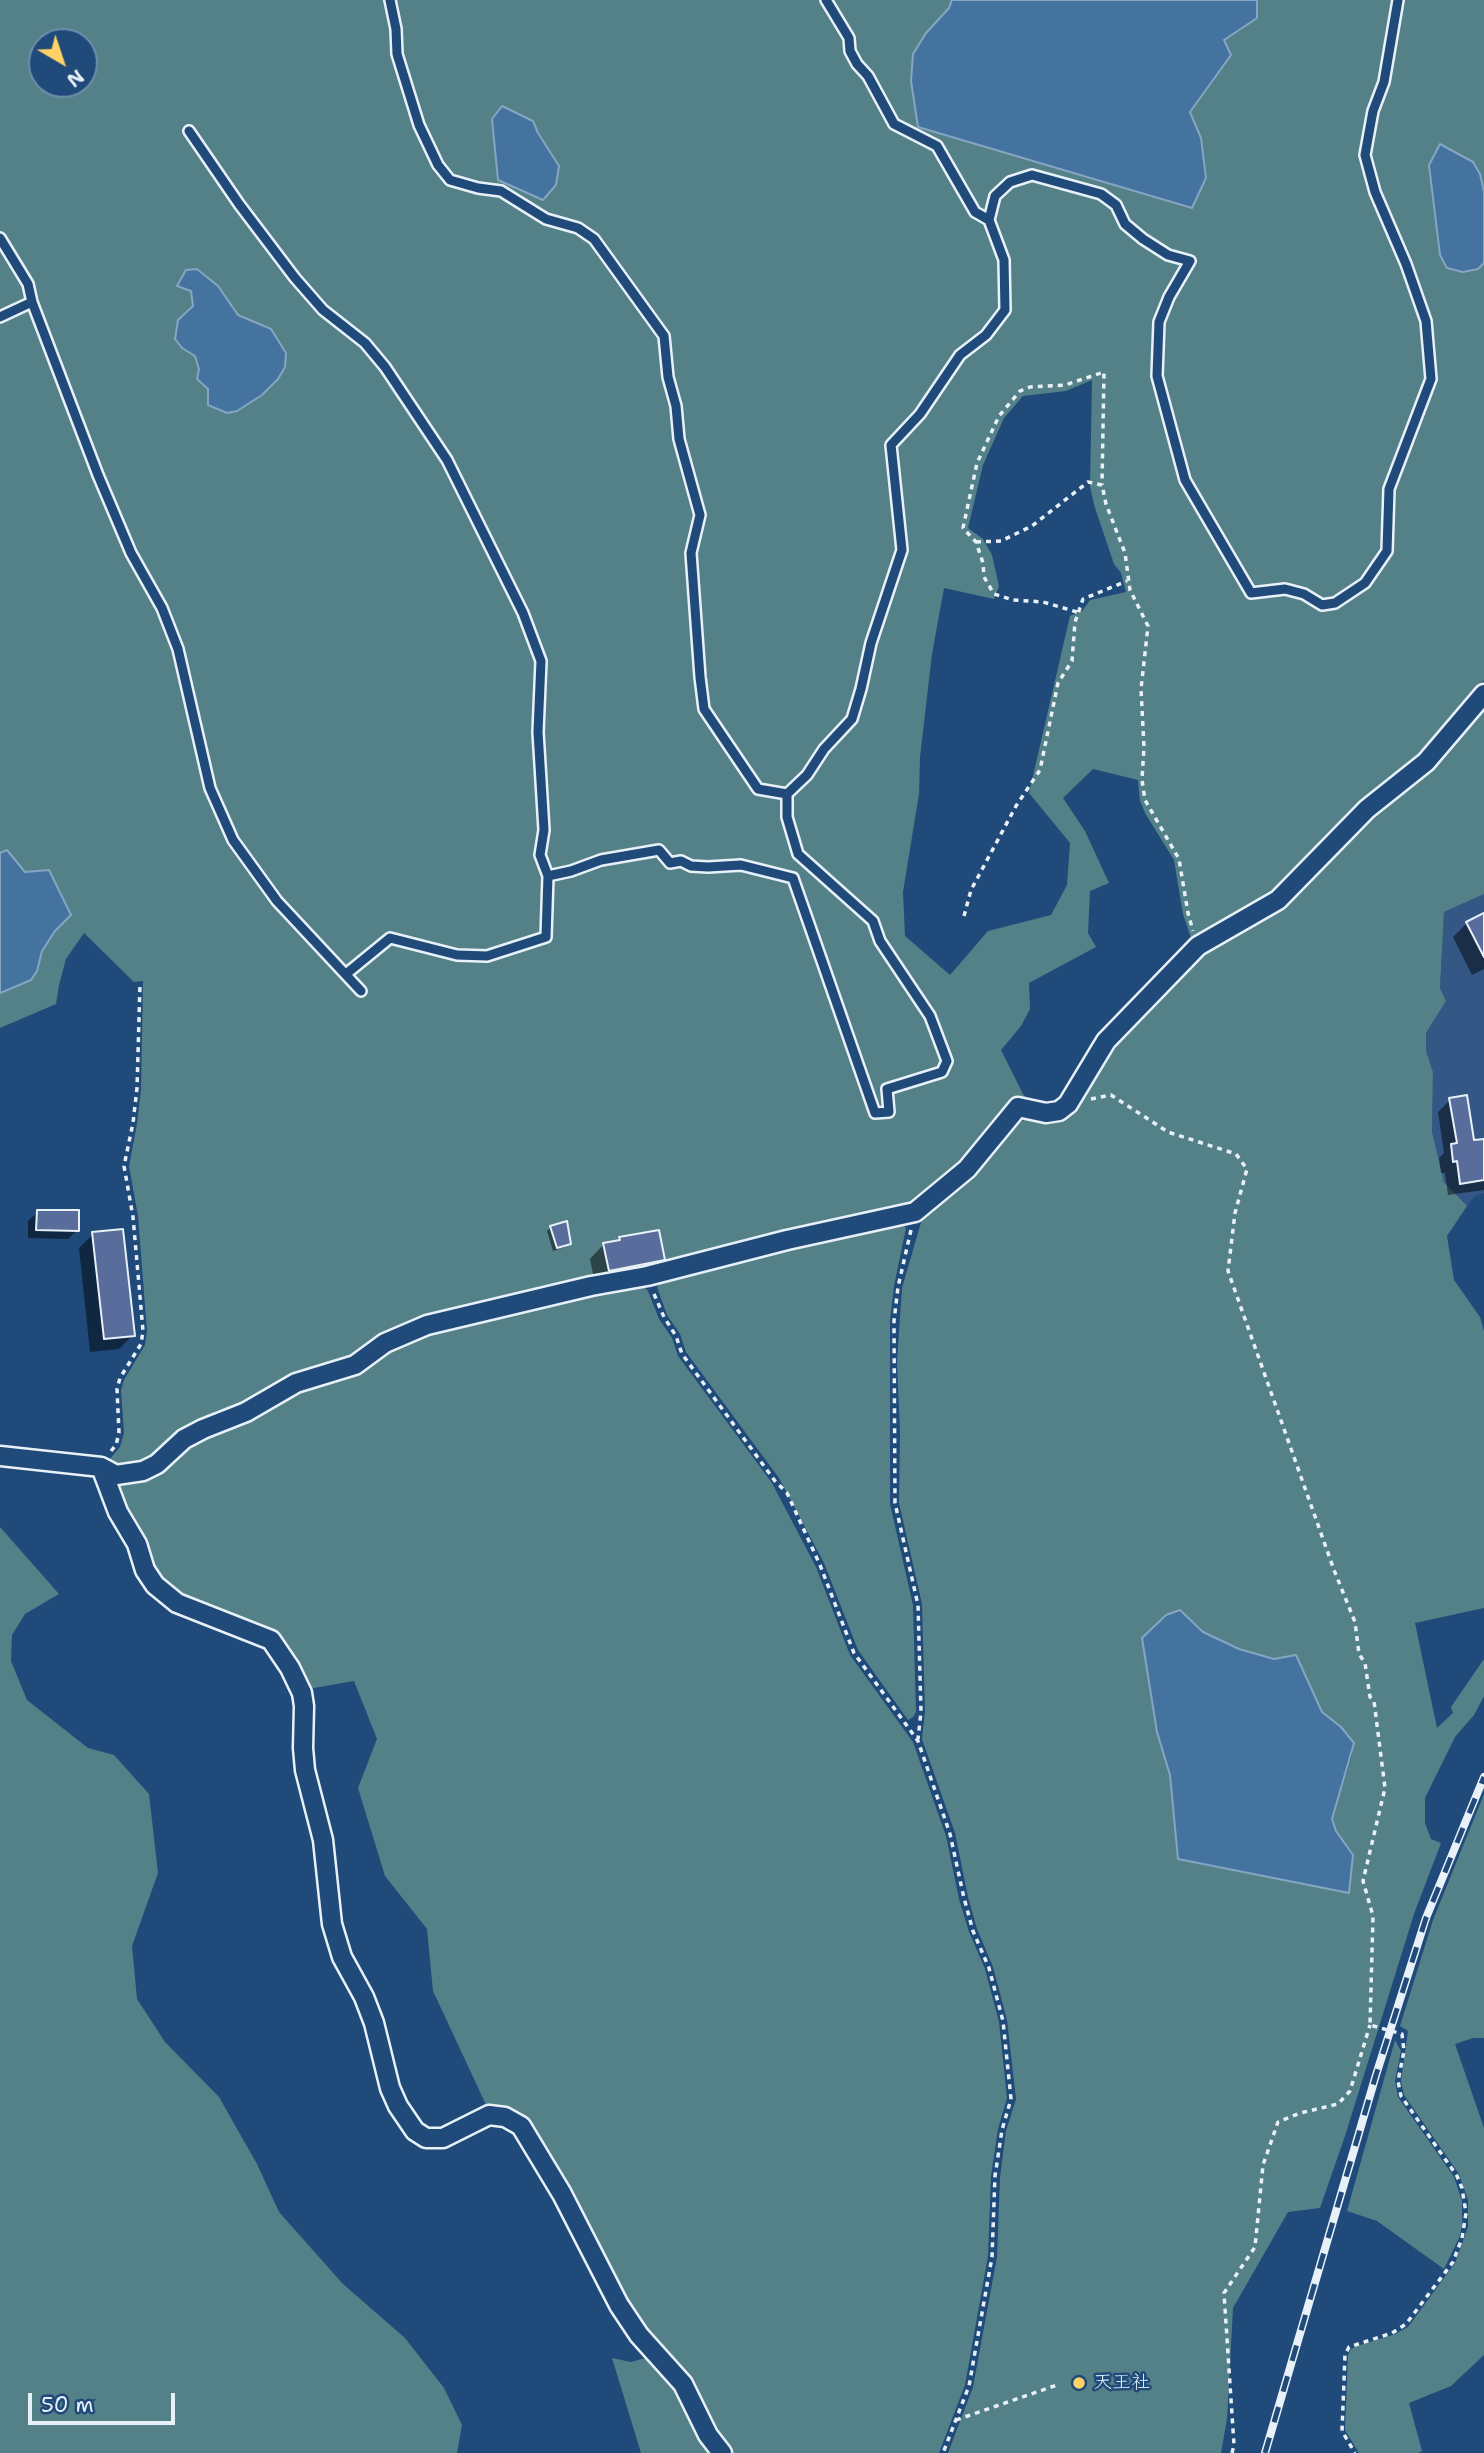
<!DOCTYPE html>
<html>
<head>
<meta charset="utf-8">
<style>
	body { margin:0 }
	#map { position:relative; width:1484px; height:2453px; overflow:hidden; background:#1f4a7a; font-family:"Shantell Sans",sans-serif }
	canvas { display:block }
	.north { position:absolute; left:28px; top:28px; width:70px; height:70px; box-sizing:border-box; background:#1f4a7a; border:2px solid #6f8dac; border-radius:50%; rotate:141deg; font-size:19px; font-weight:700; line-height:28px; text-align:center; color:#e8f1f8 }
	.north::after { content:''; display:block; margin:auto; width:24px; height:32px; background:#ffd166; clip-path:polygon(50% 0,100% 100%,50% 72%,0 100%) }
	.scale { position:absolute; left:28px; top:2393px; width:147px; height:32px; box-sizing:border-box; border:4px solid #e8f1f8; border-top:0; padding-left:9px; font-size:21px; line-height:24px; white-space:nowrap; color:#e8f1f8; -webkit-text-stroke:5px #1f4a7a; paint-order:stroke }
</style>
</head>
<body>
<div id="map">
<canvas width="1484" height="2453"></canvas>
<div class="north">N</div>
<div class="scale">50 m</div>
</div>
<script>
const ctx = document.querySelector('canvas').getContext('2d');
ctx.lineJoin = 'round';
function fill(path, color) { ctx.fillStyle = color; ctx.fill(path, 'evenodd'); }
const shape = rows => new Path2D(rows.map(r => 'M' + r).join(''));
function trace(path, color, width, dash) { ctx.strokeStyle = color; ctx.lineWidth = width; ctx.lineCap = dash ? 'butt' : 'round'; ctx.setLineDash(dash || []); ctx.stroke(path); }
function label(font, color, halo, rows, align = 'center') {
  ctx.font = font + ' "Shantell Sans","Klee One",sans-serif'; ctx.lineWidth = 5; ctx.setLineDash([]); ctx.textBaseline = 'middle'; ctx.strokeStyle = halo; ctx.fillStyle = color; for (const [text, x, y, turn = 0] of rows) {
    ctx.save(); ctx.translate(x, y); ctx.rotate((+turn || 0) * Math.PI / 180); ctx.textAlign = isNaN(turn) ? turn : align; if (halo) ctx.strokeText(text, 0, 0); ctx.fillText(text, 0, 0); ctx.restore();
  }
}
fill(shape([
	[1484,894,1484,1193,1475,1196,1467,1206,1444,1182,1432,1132,1433,1072,1426,1051,1426,1033,1446,1001,1440,988,1444,912]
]), '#345786');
fill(shape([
	[0,0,1484,0,1484,680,1462,709,1421,754,1274,893,1193,944,1183,914,1174,860,1145,813,1140,801,1138,780,1093,769,1063,798,1085,831,1109,883,1090,891,1088,933,1096,947,1029,983,1030,1009,1021,1026,1001,1050,1023,1094,1031,1103,906,1208,425,1320,352,1360,141,1467,113,1469,109,1465,109,1460,120,1447,124,1433,121,1390,124,1380,145,1345,147,1331,138,1216,129,1166,137,1124,141,1089,143,981,134,982,84,933,66,959,59,985,56,1004,0,1028],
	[42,42,84,42,84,84,42,84],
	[1092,380,1090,487,1095,508,1114,564,1121,573,1126,592,1090,600,1083,610,1070,616,1029,793,1070,843,1067,885,1051,915,988,931,950,975,905,936,903,892,919,794,920,757,932,654,944,588,994,599,999,586,992,555,983,539,968,528,983,465,1004,418,1023,396,1066,391],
	[1484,703,1484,894,1444,912,1440,988,1446,1001,1426,1033,1426,1051,1433,1072,1432,1132,1444,1182,1467,1206,1447,1236,1454,1280,1480,1317,1484,1331,1484,1608,1415,1623,1437,1728,1453,1713,1451,1707,1484,1659,1484,1696,1474,1715,1455,1737,1425,1798,1425,1823,1431,1839,1441,1843,1414,1914,1345,2136,1320,2208,1288,2212,1233,2308,1227,2419,1221,2453,948,2453,973,2387,997,2257,1000,2177,1006,2131,1016,2099,1007,2020,993,1967,977,1929,968,1897,955,1833,922,1739,925,1712,922,1604,899,1503,900,1432,897,1362,902,1288,922,1219,979,1169,1016,1123,1030,1118,1066,1117,1111,1043,1197,954,1277,908],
	[1180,1610,1203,1632,1239,1649,1274,1659,1296,1655,1322,1712,1341,1727,1352,1755,1332,1819,1336,1831,1353,1855,1178,1859,1170,1775,1157,1732,1142,1639],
	[900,1219,906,1228,894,1286,890,1321,890,1504,913,1605,916,1712,913,1717,908,1720,858,1650,824,1563,779,1478,686,1352,680,1334,667,1315,657,1287,662,1277],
	[639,1281,648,1291,659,1319,672,1338,678,1356,772,1483,816,1567,850,1655,913,1742,946,1836,959,1899,969,1932,985,1969,999,2022,1007,2098,998,2129,991,2176,988,2256,965,2385,939,2453,730,2453,623,2302,532,2130,488,2109,433,1991,427,1929,385,1876,358,1788,377,1739,354,1681,308,1689,288,1647,273,1633,180,1598,151,1572,120,1503,115,1480,298,1388,429,1331],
	[0,1527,59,1594,25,1614,12,1635,11,1661,27,1700,88,1748,114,1755,149,1794,158,1873,132,1946,137,1999,165,2042,219,2097,257,2164,279,2212,343,2284,405,2338,444,2388,462,2425,457,2453,0,2453],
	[1484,1794,1484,2038,1473,2038,1455,2044,1484,2128,1484,2355,1451,2386,1409,2403,1422,2451,1418,2453,1359,2453,1345,2430,1348,2355,1351,2349,1357,2346,1393,2335,1408,2327,1455,2263,1468,2227,1468,2200,1459,2174,1404,2095,1401,2081,1408,2031,1400,2026,1433,1920],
	[1395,2040,1401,2051,1395,2081,1398,2097,1454,2177,1462,2201,1462,2226,1459,2238,1444,2269,1377,2221,1347,2211],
	[649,2357,678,2388,714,2453,641,2453,612,2358,631,2362]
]), '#548088');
const water = shape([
	[952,0,1257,0,1257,18,1224,40,1231,55,1190,112,1201,138,1206,178,1192,208,918,127,911,81,913,54,926,33,949,8,952,0],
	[502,106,533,121,538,133,559,166,556,185,543,200,498,180,492,119,502,106],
	[1440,144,1473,162,1480,174,1484,192,1484,263,1478,269,1463,272,1447,268,1440,255,1429,165,1440,144],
	[197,269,218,286,238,315,271,329,286,353,285,367,278,379,262,395,237,411,227,413,208,405,208,389,197,379,199,369,195,356,182,348,175,339,178,320,193,306,191,291,177,286,186,270,197,269],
	[7,850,25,872,49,870,71,915,55,931,42,951,37,971,31,980,0,993,0,853,7,850],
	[1180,1610,1203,1632,1239,1649,1274,1659,1296,1655,1322,1712,1341,1727,1354,1743,1332,1819,1336,1831,1353,1855,1349,1893,1178,1859,1170,1775,1157,1732,1142,1638,1166,1615,1180,1610]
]);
fill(water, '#4473a0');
trace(water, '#86a5c3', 2);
fill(shape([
	[1484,915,1484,969,1472,975,1453,937,1467,923],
	[1450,1100,1473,1142,1484,1141,1484,1190,1448,1195,1445,1173,1441,1173,1439,1158,1444,1153,1438,1112],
	[38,1212,77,1230,68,1239,28,1238,28,1221],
	[551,1227,569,1243,565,1247,553,1251,547,1231],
	[93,1234,133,1335,119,1349,90,1352,79,1248],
	[604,1244,663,1259,649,1273,595,1284,590,1259]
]), '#0007');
const building = shape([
	[1484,913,1484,957,1466,922,1484,913],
	[1467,1095,1474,1140,1484,1139,1484,1180,1460,1184,1457,1161,1453,1162,1451,1144,1457,1143,1449,1098,1467,1095],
	[37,1210,79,1210,79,1231,36,1230,37,1210],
	[567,1221,571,1244,557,1248,550,1226,567,1221],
	[123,1229,135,1336,104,1339,92,1232,123,1229],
	[659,1230,665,1260,609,1271,603,1243,620,1240,619,1237,659,1230]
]);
fill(building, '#596d9c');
trace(building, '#e8f1f8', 2);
const service = shape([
	[390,0,396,29,397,54,419,125,438,165,450,180,478,188,501,191,546,219,578,228,594,239,664,336,668,377,676,406,679,439,700,515,691,553,700,677,704,709,758,789,787,794],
	[826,0,849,38,850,51,857,64,868,76,894,124,937,146,975,212,989,220],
	[189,131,239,204,295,278,323,310,365,343,385,367,447,460,523,613,541,661,538,732,544,830,540,855,548,876],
	[0,238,28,284,32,302,98,475,131,553,162,608,178,649,210,788,233,840,277,901,361,991],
	[0,317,32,302],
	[346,974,390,938,457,955,487,956,546,937,548,876,571,871,601,860,659,850,670,863,681,861,691,866,708,867,741,865,793,878,875,1113,889,1112,887,1089,942,1072,947,1061,930,1016,880,941,873,921,798,854,787,817,787,794,807,775,824,749,852,719,861,689,871,643,902,550,891,445,920,414,960,355,986,335,1005,310,1004,260,989,220,995,196,1010,182,1032,175,1101,194,1116,205,1125,224,1143,239,1168,255,1190,261,1169,297,1159,322,1157,376,1185,480,1251,593,1285,589,1304,594,1322,605,1335,603,1365,583,1387,551,1389,489,1431,379,1426,321,1406,264,1375,192,1365,155,1373,111,1384,82,1398,0]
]);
const minor = shape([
	[0,1456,101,1467,116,1475,143,1471,157,1464,184,1439,203,1429,246,1412,296,1383,355,1365,385,1343,427,1325,591,1286,647,1276,787,1240,915,1212,967,1169,1018,1107,1046,1113,1059,1111,1068,1104,1106,1041,1198,946,1278,900,1367,809,1426,762,1484,694],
	[101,1467,118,1512,137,1544,145,1570,155,1585,177,1603,271,1640,290,1668,302,1693,304,1706,303,1748,305,1770,323,1840,332,1924,342,1957,364,1997,374,2023,390,2088,398,2106,415,2131,426,2138,443,2138,489,2115,505,2117,521,2126,562,2194,619,2305,639,2335,683,2384,708,2435,722,2453]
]);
trace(service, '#e8f1f8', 14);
trace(minor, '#e8f1f8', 23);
trace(shape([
	[976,542,1001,541,1032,526,1088,482,1102,485,1106,504,1125,553,1130,590,1148,626,1141,689,1144,747,1142,780,1145,800,1179,859,1188,913,1193,931],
	[1077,612,1043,602,1013,600,994,594,984,577,983,563,976,542,963,528,977,463,999,416,1020,391,1030,387,1065,385,1104,372,1102,485],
	[964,916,971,890,1016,806,1040,770,1058,683,1072,661,1075,622,1083,599,1127,581],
	[1091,1099,1111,1095,1168,1132,1236,1154,1247,1169,1235,1213,1228,1271,1334,1570,1355,1622,1359,1654,1365,1663,1370,1697,1374,1701,1385,1788,1363,1881,1373,1916,1370,2025,1402,2034,1404,2051,1398,2081,1401,2096,1457,2176,1462,2188,1466,2213,1462,2238,1453,2262,1406,2324,1392,2333,1349,2347,1345,2355,1342,2431,1355,2453],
	[911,1230,898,1287,894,1321,895,1503,918,1605,921,1712,918,1739],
	[654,1294,664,1317,676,1336,682,1354,775,1481,787,1493,820,1565,854,1653,918,1741,950,1834,964,1898,973,1931,989,1968,1003,2021,1011,2099,1002,2130,995,2176,992,2257,969,2386,943,2453],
	[111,1451,116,1445,119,1433,117,1389,120,1378,141,1344,143,1331,133,1217,124,1166,133,1123,137,1088,140,985],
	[956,2420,1057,2385],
	[1232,2453,1234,2445,1224,2293,1255,2247,1263,2165,1278,2122,1300,2113,1338,2104,1350,2091,1370,2025]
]), '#e8f1f8', 3.5, [5, 5]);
trace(service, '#1f4a7a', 9);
trace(minor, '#1f4a7a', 18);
const rail = shape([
	[1265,2453,1376,2075,1426,1918,1484,1777]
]);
trace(rail, '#e8f1f8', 8);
trace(rail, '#1f4a7a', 5, [16]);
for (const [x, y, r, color] of [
	[1079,2383,7,"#ffd166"]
]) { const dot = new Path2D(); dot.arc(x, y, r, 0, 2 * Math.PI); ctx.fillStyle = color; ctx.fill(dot); trace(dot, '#1f4a7a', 2.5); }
label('19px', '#e8f1f8', '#1f4a7a', [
	["天王社",1093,2383]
], 'left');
</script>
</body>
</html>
